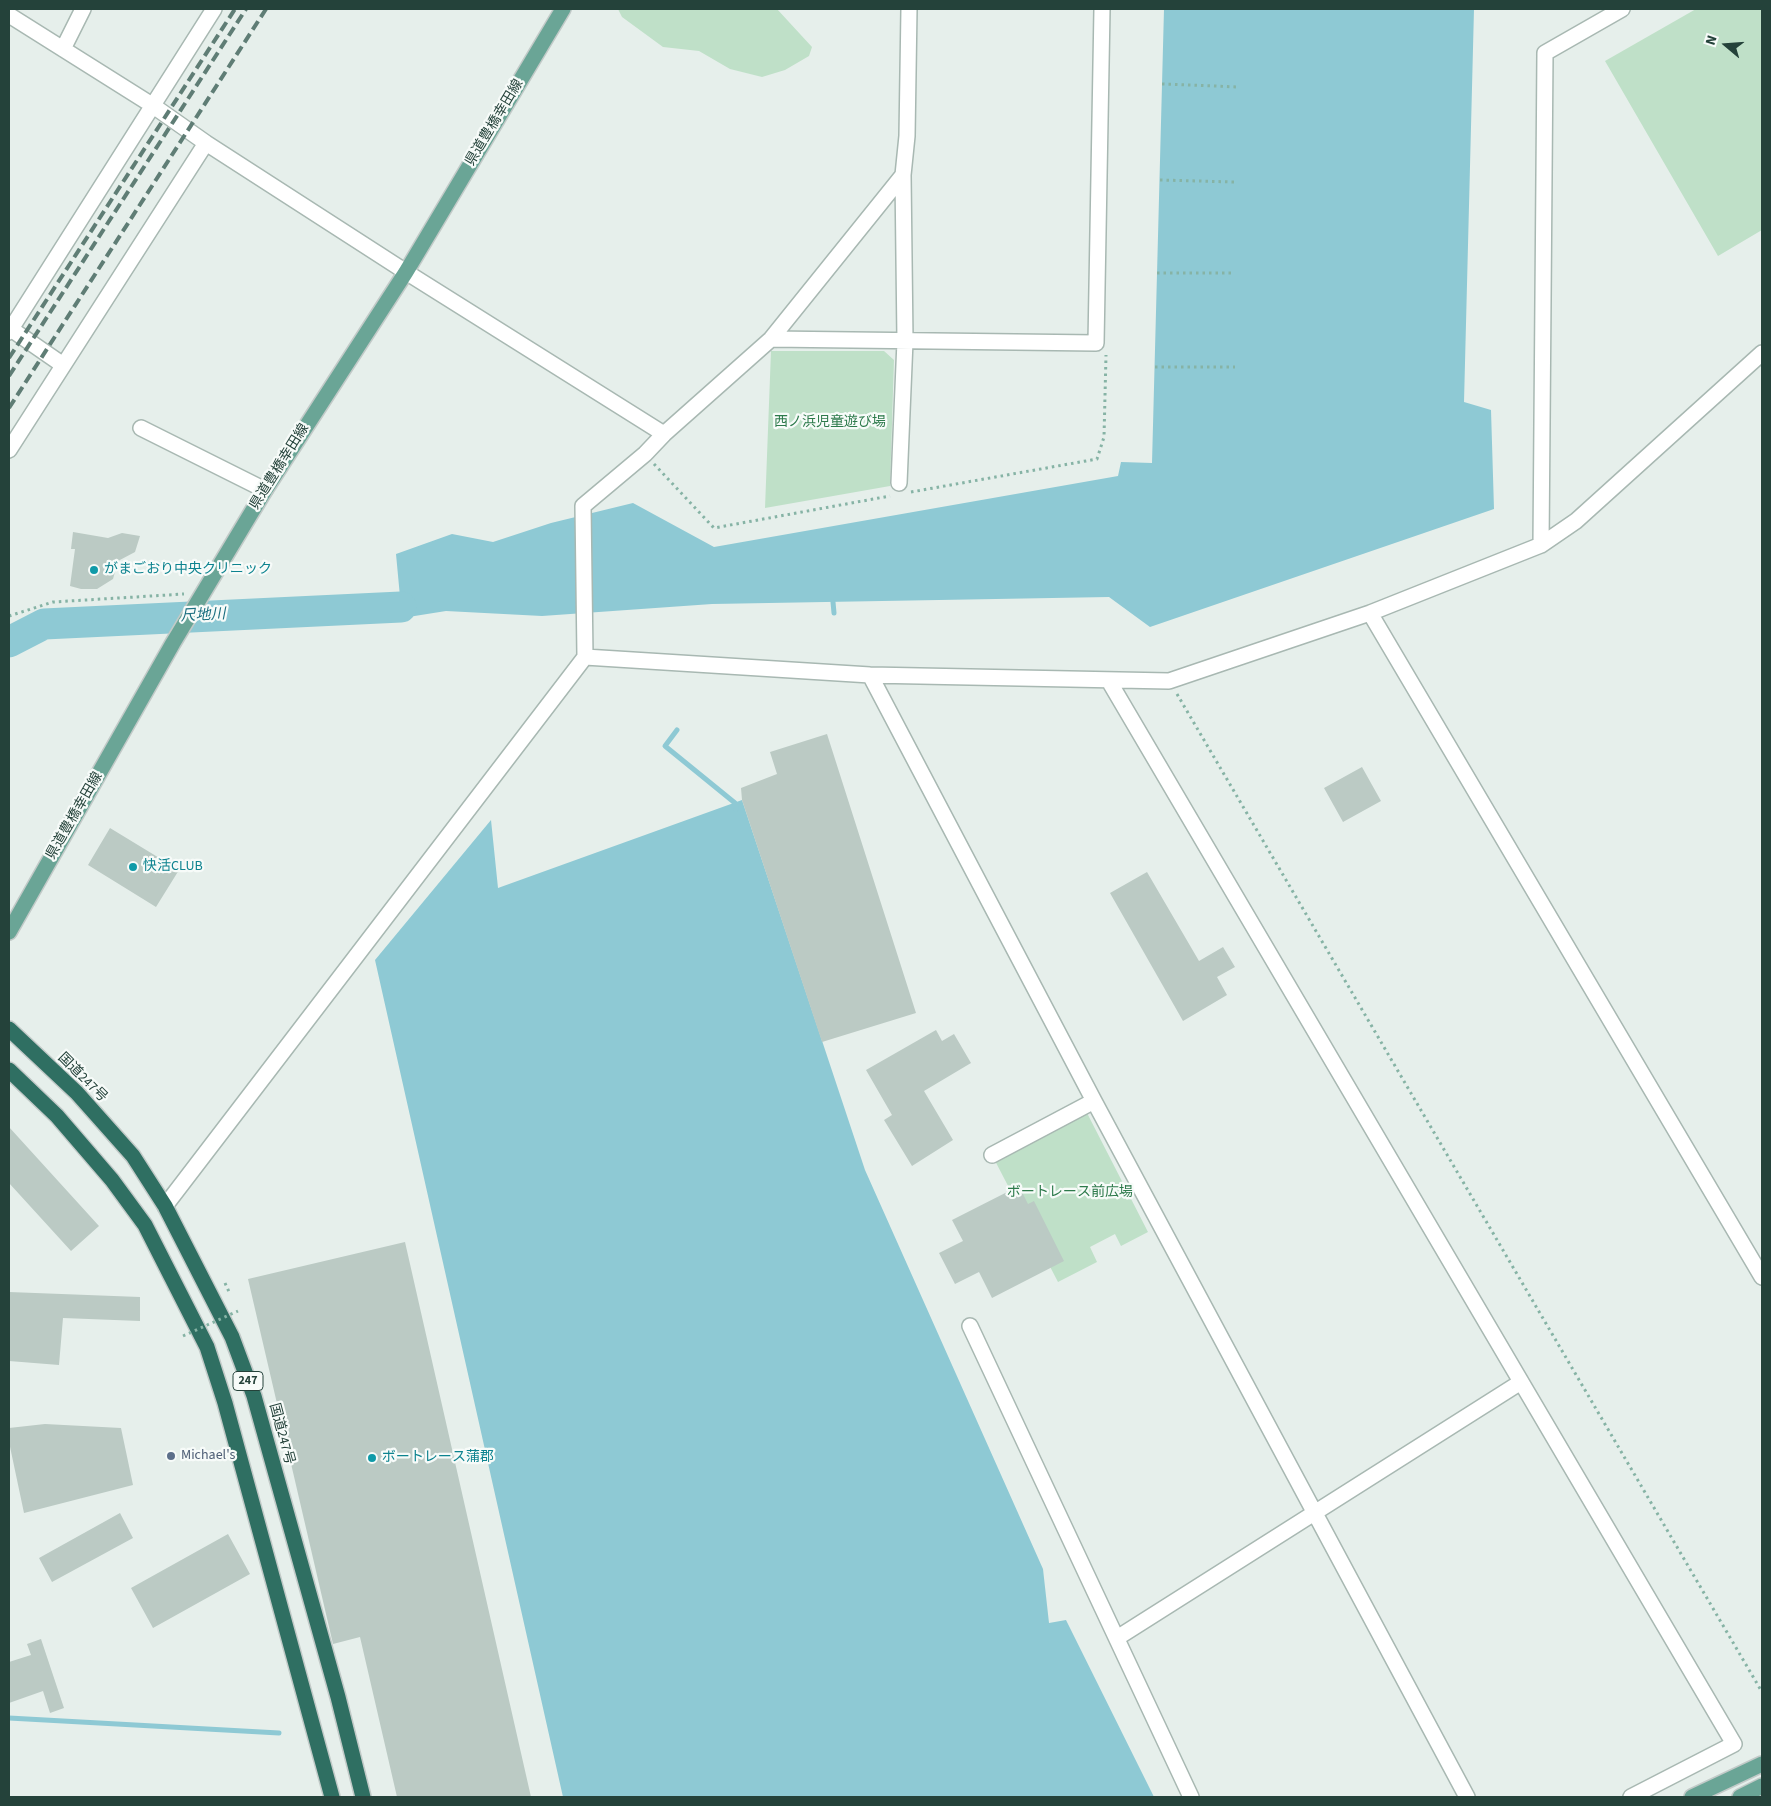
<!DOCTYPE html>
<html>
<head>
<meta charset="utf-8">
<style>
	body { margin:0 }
	#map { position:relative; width:1771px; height:1806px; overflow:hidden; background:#e6efeb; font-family:"Source Sans 3",sans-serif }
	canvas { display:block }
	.frame { position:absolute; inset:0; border:10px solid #24423a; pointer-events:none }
	.north { position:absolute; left:1701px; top:20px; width:50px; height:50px; -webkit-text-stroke:4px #f7fbf9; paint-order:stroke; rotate:288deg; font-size:14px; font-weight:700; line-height:20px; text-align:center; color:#24423a }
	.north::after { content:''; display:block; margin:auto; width:18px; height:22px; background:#24423a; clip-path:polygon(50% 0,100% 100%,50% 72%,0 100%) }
</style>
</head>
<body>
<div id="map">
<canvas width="1771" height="1806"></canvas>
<div class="frame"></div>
<div class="north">N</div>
</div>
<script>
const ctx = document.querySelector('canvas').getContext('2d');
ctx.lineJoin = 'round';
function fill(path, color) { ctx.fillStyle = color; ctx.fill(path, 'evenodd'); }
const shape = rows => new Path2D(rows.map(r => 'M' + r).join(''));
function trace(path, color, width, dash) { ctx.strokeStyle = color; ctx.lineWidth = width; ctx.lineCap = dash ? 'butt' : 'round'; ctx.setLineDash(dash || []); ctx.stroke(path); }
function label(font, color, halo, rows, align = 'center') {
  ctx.font = font + ' "Source Sans 3","Noto Sans JP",sans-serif'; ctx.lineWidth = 4.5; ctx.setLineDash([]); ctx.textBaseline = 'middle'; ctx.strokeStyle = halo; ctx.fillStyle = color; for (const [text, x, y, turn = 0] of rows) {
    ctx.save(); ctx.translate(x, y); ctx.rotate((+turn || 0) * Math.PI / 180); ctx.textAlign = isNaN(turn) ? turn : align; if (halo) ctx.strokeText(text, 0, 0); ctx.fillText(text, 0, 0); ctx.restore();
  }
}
fill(shape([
	[618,9,777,9,812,47,809,56,785,70,762,77,730,69,699,51,663,47,622,17],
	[1696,9,1762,9,1762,230,1718,256,1605,61],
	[771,351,884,351,894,360,890,486,765,508],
	[1087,1113,1148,1232,1121,1246,1115,1234,1090,1247,1097,1262,1058,1282,992,1155]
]), '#bfe0c8');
fill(shape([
	[1164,9,1474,9,1464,402,1491,410,1494,509,1150,627,1109,597,712,604,542,616,446,611,402,618,396,554,452,534,493,542,551,523,633,503,714,547,1118,476,1121,462,1152,463],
	[742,800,865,1170,1043,1569,1049,1623,1066,1620,1154,1797,563,1797,375,960,491,820,498,888]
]), '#8ec9d4');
trace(shape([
	[833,602,834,613],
	[677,730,665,746,735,803,736,809],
	[9,1718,279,1733]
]), '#8ec9d4', 5);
trace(shape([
	[9,642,44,624,401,607]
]), '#8ec9d4', 31);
fill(shape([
	[73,532,108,538,122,533,140,536,135,552,118,561,113,579,97,589,81,589,70,586,75,549,71,549],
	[827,734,916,1013,822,1042,742,800,741,788,777,774,770,752],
	[1362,767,1381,801,1343,822,1324,788],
	[110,828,179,870,156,907,88,865],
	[1147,872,1199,961,1223,947,1235,967,1217,977,1227,995,1183,1021,1110,893],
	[936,1030,942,1041,954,1034,971,1063,924,1091,953,1140,912,1166,884,1120,892,1115,866,1070],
	[9,1127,99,1226,71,1251,9,1183],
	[1019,1186,1028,1204,1034,1201,1064,1261,992,1298,979,1272,955,1284,939,1253,963,1241,952,1220],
	[405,1242,531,1797,397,1797,360,1637,333,1644,248,1279],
	[9,1292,140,1297,140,1321,63,1318,59,1365,9,1361],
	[45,1424,121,1428,133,1485,24,1513,9,1442,9,1428],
	[120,1513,133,1538,52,1582,39,1558],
	[228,1534,250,1574,153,1628,131,1588],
	[41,1639,64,1708,50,1713,43,1691,9,1703,9,1662,31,1655,27,1644]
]), '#bbcac4');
const minor = shape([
	[9,15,152,105,206,143,406,272,664,434],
	[63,49,83,9],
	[11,329,63,365],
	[9,332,214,9],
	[771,339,1096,343,1102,9],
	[141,428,265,490],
	[9,450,206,143],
	[899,483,905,341,903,175],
	[1541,545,1545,53,1622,9],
	[1370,613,1762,1277],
	[585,657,870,675,1169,681,1370,613,1541,545,1576,521,1762,353],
	[870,675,1094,1101,1467,1797],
	[1109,681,1734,1744,1631,1797],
	[992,1155,1094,1101],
	[165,1206,585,657,583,506,645,454,664,434,771,339,903,175,907,136,909,9],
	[970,1326,1191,1797],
	[1117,1638,1521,1382]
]);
const major = shape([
	[9,932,173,643,265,490,406,272,563,9],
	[1692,1797,1762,1764],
	[1740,1797,1762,1786]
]);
const highway = shape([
	[9,1029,77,1093,133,1156,165,1206,232,1337,254,1396,338,1697,363,1797],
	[9,1070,57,1116,112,1180,145,1225,207,1347,225,1403,332,1797]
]);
trace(minor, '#a8b8b2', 18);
trace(major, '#c2cac8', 18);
trace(highway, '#c2cac8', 18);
trace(shape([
	[1162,84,1239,87],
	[1160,180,1235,182],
	[1157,273,1234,273],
	[1155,367,1235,367],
	[654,464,714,528,890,496],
	[911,492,1097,459,1104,437,1106,355],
	[9,616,53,602,184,594],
	[1177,694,1762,1692],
	[225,1283,230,1294]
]), '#86b3a5', 3, [2.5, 4]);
trace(minor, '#fff', 15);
trace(major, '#6aa596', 15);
trace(highway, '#2f6f62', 15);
trace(shape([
	[9,358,235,9],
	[9,376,246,9],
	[9,408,266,9]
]), '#5f7d75', 4, [10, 5]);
trace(shape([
	[183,1336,238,1311]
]), '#86b3a5', 3, [2.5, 4]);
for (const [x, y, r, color] of [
	[94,570,5,"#0f9aa8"],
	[133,867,5,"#0f9aa8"],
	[171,1456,5,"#5c6f8a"],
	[372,1458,5,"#0f9aa8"]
]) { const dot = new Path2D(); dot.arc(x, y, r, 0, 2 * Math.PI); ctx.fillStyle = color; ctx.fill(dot); trace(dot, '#f7fbf9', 2); }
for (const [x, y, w] of [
	[248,1381,30]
]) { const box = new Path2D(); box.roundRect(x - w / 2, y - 9.5, w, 19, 4); ctx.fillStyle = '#f7fbf9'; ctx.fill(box); trace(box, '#24423a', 1); }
label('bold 12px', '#24423a', null, [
	["247",248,1381]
]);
label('14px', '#24423a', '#f7fbf9', [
	["県道豊橋幸田線",495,123,-59],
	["県道豊橋幸田線",280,467,-58],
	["県道豊橋幸田線",75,816,-60],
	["国道247号",82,1078,45],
	["国道247号",281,1434,75]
]);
label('14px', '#2d7a4b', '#f7fbf9', [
	["西ノ浜児童遊び場",830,423],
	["ボートレース前広場",1070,1193]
]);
label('14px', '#0d838f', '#f7fbf9', [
	["がまごおり中央クリニック",104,570],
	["快活CLUB",143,867],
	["ボートレース蒲郡",382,1458]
], 'left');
label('14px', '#4e5e75', '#f7fbf9', [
	["Michael's",181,1456]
], 'left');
label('italic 15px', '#1c6f80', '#f7fbf9', [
	["尺地川",203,616,-3]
]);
</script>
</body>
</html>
